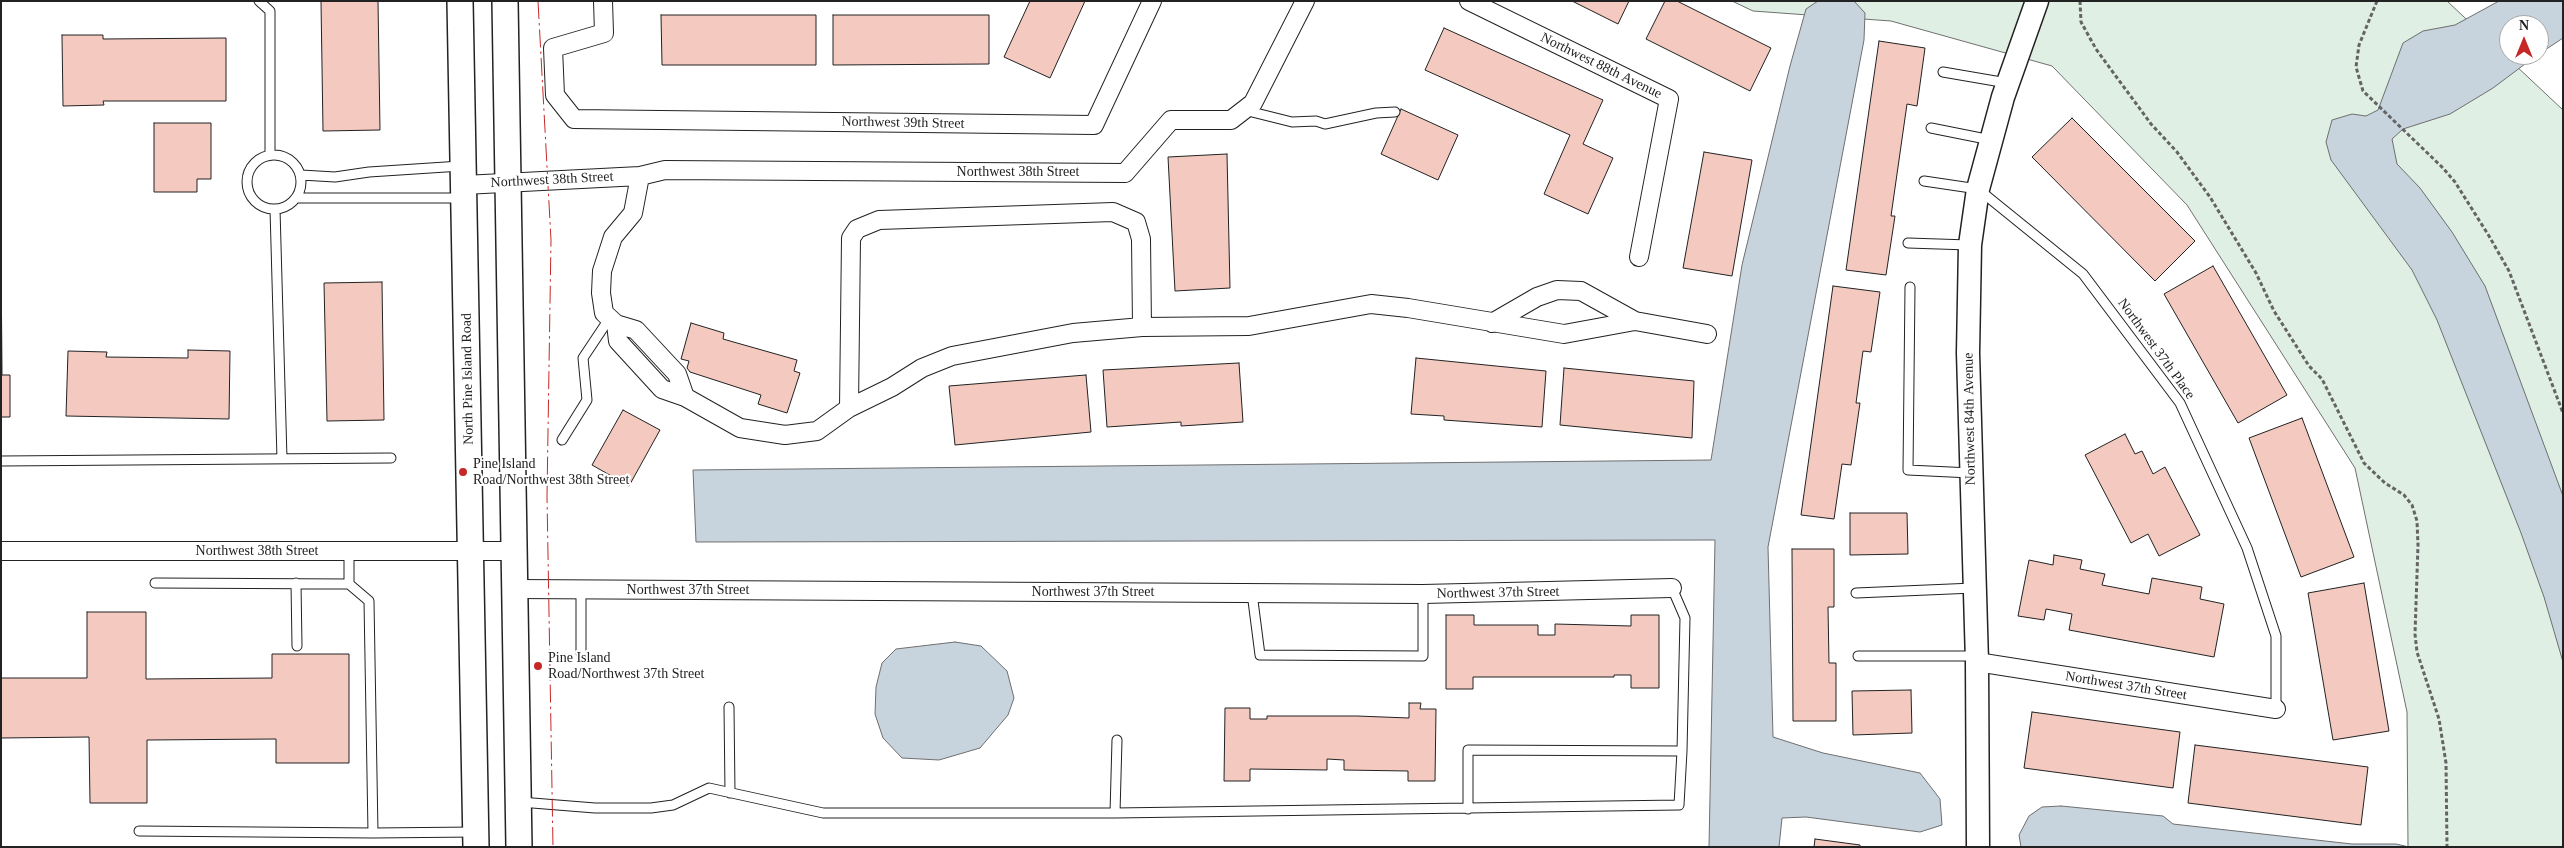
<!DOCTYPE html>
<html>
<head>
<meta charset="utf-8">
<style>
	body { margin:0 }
	#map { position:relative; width:2564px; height:848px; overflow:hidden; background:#fff; font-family:Georgia,serif }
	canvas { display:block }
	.frame { position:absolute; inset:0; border:2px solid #222; pointer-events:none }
	.north { position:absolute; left:2499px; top:15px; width:50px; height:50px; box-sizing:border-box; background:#fff; border:1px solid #a7a7a7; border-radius:50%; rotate:0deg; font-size:14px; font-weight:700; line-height:20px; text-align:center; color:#222 }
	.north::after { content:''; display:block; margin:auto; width:18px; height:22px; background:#c62828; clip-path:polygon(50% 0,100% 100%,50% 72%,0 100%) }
</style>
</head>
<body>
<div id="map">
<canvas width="2564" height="848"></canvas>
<div class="frame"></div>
<div class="north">N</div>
</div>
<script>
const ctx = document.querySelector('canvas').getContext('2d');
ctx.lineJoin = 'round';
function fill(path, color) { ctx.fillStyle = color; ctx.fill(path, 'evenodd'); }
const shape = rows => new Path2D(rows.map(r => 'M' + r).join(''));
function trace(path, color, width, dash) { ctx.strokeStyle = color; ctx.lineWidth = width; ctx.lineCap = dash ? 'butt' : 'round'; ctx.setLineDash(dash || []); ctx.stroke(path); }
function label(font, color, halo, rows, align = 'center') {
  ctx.font = font + ' Georgia,serif'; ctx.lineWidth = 4; ctx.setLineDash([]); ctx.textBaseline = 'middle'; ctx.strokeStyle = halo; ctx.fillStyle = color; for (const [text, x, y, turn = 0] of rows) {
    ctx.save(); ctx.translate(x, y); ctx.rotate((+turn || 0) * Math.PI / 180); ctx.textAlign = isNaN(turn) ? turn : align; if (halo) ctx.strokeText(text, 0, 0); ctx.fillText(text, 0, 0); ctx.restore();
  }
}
const green = shape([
	[1732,1,2447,1,2563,110,2563,847,2408,847,2407,712,2355,468,2187,205,2052,66,1891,21,1753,11,1732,1]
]);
fill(green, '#e0efe3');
trace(green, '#6f6f6f', 1);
const water = shape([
	[1818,1,1854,1,1865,13,1864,40,1768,547,1773,737,1823,753,1920,773,1940,799,1942,825,1920,832,1806,817,1782,818,1779,847,1709,847,1715,540,696,542,693,470,1711,460,1742,265,1790,66,1806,9,1818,1],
	[2499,1,2563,1,2563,38,2539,54,2539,25,2509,25,2509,55,2537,55,2493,88,2450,114,2403,129,2392,139,2397,164,2420,188,2452,232,2485,286,2563,496,2563,662,2544,597,2521,533,2437,320,2412,270,2331,160,2326,142,2332,120,2352,114,2366,116,2378,110,2403,43,2423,31,2455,25,2499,1],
	[955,642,981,646,1007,671,1014,698,1008,715,980,748,939,760,902,758,883,738,875,714,876,687,882,663,896,649,955,642],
	[2061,806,2163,816,2173,824,2352,844,2396,844,2409,847,2021,847,2019,835,2029,816,2042,807,2061,806]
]);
fill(water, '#c7d3dd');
trace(water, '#6f6f6f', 1);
const building = shape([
	[321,1,378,1,380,130,323,131,321,1],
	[1030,1,1085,1,1050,78,1004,57,1030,1],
	[1572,1,1629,1,1618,24,1572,1],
	[1665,1,1677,1,1771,48,1750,91,1646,39,1665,1],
	[661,15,816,15,816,65,662,65,661,15],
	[833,15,989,15,989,64,833,65,833,15],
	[1444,28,1603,100,1583,144,1613,158,1588,214,1544,194,1570,135,1425,70,1444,28],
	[62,35,103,35,103,39,226,38,226,101,103,101,104,105,63,106,62,35],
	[1879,41,1925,48,1917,106,1907,104,1891,216,1895,216,1886,275,1846,270,1879,41],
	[1401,109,1458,135,1438,180,1381,154,1401,109],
	[2072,118,2195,241,2155,281,2032,157,2072,118],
	[154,123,211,123,211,179,197,179,197,192,154,192,154,123],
	[1704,152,1752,160,1732,276,1683,268,1704,152],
	[1227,154,1230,288,1175,291,1168,157,1227,154],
	[1,251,2,375,10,375,10,417,1,417,1,251],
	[2213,266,2287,395,2238,423,2164,294,2213,266],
	[382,282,384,420,327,421,324,283,382,282],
	[1833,286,1880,292,1871,352,1863,351,1856,403,1860,403,1851,465,1842,464,1834,519,1801,515,1833,286],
	[691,323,724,333,723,339,797,360,794,371,800,373,787,413,758,404,761,395,690,372,687,368,689,361,681,359,691,323],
	[188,350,230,351,229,419,66,416,68,351,107,352,106,357,188,358,188,350],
	[1416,358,1546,371,1542,427,1444,420,1444,416,1411,414,1416,358],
	[1239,363,1243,422,1181,426,1181,422,1107,427,1103,370,1239,363],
	[1564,368,1694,381,1692,438,1560,425,1564,368],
	[1086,375,1091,432,955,445,949,386,1086,375],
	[623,410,660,430,629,486,592,465,623,410],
	[2302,418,2354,557,2301,577,2249,438,2302,418],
	[2125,434,2135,454,2142,451,2153,474,2165,467,2200,535,2159,556,2148,534,2131,543,2085,455,2125,434],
	[1850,513,1907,513,1908,554,1850,555,1850,513],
	[1792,549,1834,549,1834,607,1828,607,1829,663,1836,663,1836,721,1793,721,1792,549],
	[2054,555,2082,560,2080,569,2105,574,2102,585,2149,594,2152,578,2202,587,2200,599,2224,604,2214,657,2069,630,2072,614,2046,609,2044,620,2018,616,2029,560,2053,565,2054,555],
	[2364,583,2389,731,2333,740,2308,593,2364,583],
	[87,612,146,612,146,679,272,678,272,654,349,654,349,763,276,763,276,739,147,740,147,803,90,803,89,737,1,738,1,678,87,678,87,612],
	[1446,615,1474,615,1474,625,1538,625,1538,635,1555,635,1555,624,1631,626,1631,615,1659,615,1659,688,1631,688,1631,675,1614,675,1614,677,1473,677,1473,689,1446,689,1446,615],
	[1911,690,1912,733,1853,735,1852,691,1911,690],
	[1409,703,1421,703,1420,709,1436,709,1435,781,1408,781,1408,771,1344,770,1344,760,1327,759,1327,770,1250,769,1250,781,1224,781,1225,708,1250,708,1250,719,1267,719,1267,716,1357,716,1409,718,1409,703],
	[2032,712,2180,732,2173,788,2024,768,2032,712],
	[2195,745,2368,767,2361,825,2188,803,2195,745],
	[1815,839,1860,845,1860,847,1814,847,1815,839]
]);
fill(building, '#f3c9c0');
trace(building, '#222', 1);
const service = shape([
	[259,1,270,11,270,155],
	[1943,72,2007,83],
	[1244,110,1292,122,1316,121,1325,124,1376,113,1395,112],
	[1931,128,1991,140],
	'247 182a27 27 0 1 1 54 0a27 27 0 1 1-54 0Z',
	[301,175,335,177,369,172,461,166],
	[1924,181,1978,189,2083,274,2180,403,2247,548,2276,636,2276,709],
	[296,198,463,198],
	[275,209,282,459],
	[1908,243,1969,245],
	[1910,287,1908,470,1971,473],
	[562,440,587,400,583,358,609,319],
	[1,461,391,458],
	[155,583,349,584,349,551],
	[296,583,297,646],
	[581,590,581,653],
	[1252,593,1260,655,1423,656,1423,594],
	[1856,593,1974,588],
	[1858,656,1976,656],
	[729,707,730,793],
	[520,802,595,808,651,808,673,805,709,788,823,813,1115,813,1117,740],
	[1468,809,1468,750,1682,751,1685,618,1672,588],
	[1115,813,1679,805,1682,751],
	[139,831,373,833,369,601,349,584],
	[373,833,475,832]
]);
const minor = shape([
	[603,1,604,33,553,48,555,95,574,119,1094,125,1152,1],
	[1469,1,1669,99,1639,257],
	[640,176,633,213,613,237,602,271,601,293,604,313,616,324,636,330,677,374,685,397],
	[464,185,640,176,665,170,1125,173,1171,120,1231,120,1253,103,1305,1],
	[1492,323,1537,297,1557,290,1581,291,1635,321],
	[616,324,618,341,662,389,685,397,740,428,785,435,817,431,849,408,892,387,922,368,952,356,1073,333,1142,327,1249,326,1371,304,1408,308,1564,334,1635,321,1707,334],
	[849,408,851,238,857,229,879,220,1113,212,1136,222,1141,239,1142,327],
	[1,551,514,551],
	[514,589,1423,594,1672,588],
	[1977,662,2276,709]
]);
const tertiary = shape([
	[1978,847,1977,662,1968,353,1970,245,1978,189,2003,97,2037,1]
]);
const secondary = shape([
	[460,1,476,847],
	[505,1,519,847]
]);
trace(service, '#222', 11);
trace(minor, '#222', 20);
trace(tertiary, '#222', 25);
trace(secondary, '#222', 28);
trace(shape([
	[2080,1,2081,22,2096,49,2151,124,2177,152,2210,197,2256,273,2274,311,2309,366,2322,379,2364,463,2385,483,2404,495,2412,505,2417,521,2418,545,2415,634,2417,652,2439,719,2446,763,2447,847],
	[2377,1,2359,45,2356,67,2363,91,2443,168,2455,182,2489,236,2509,271,2563,413]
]), '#646464', 3, [4, 2.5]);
trace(service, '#fff', 9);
trace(minor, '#fff', 18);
trace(tertiary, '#fff', 22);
trace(secondary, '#fff', 25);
trace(shape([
	[538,1,551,240,547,496,553,847]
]), '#c62828', 1, [18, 4, 2.5, 4]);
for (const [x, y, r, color] of [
	[463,472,5,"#c62828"],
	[538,666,5,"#c62828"]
]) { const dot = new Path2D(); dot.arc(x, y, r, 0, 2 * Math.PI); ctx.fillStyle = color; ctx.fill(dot); trace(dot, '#fff', 2); }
label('14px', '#222', '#fff', [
	["Northwest 88th Avenue",1601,66,26],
	["Northwest 39th Street",903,123,1],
	["Northwest 38th Street",1018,172],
	["Northwest 38th Street",552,180,-3],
	["Northwest 37th Place",2156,349,54],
	["North Pine Island Road",468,379,-91],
	["Northwest 84th Avenue",1970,419,-91],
	["Northwest 38th Street",257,551],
	["Northwest 37th Street",688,590],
	["Northwest 37th Street",1093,592],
	["Northwest 37th Street",1498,593,-1],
	["Northwest 37th Street",2126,686,9]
]);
label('14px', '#222', '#fff', [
	["Pine Island",473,464],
	["Road/Northwest 38th Street",473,480],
	["Pine Island",548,658],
	["Road/Northwest 37th Street",548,674]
], 'left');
</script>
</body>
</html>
